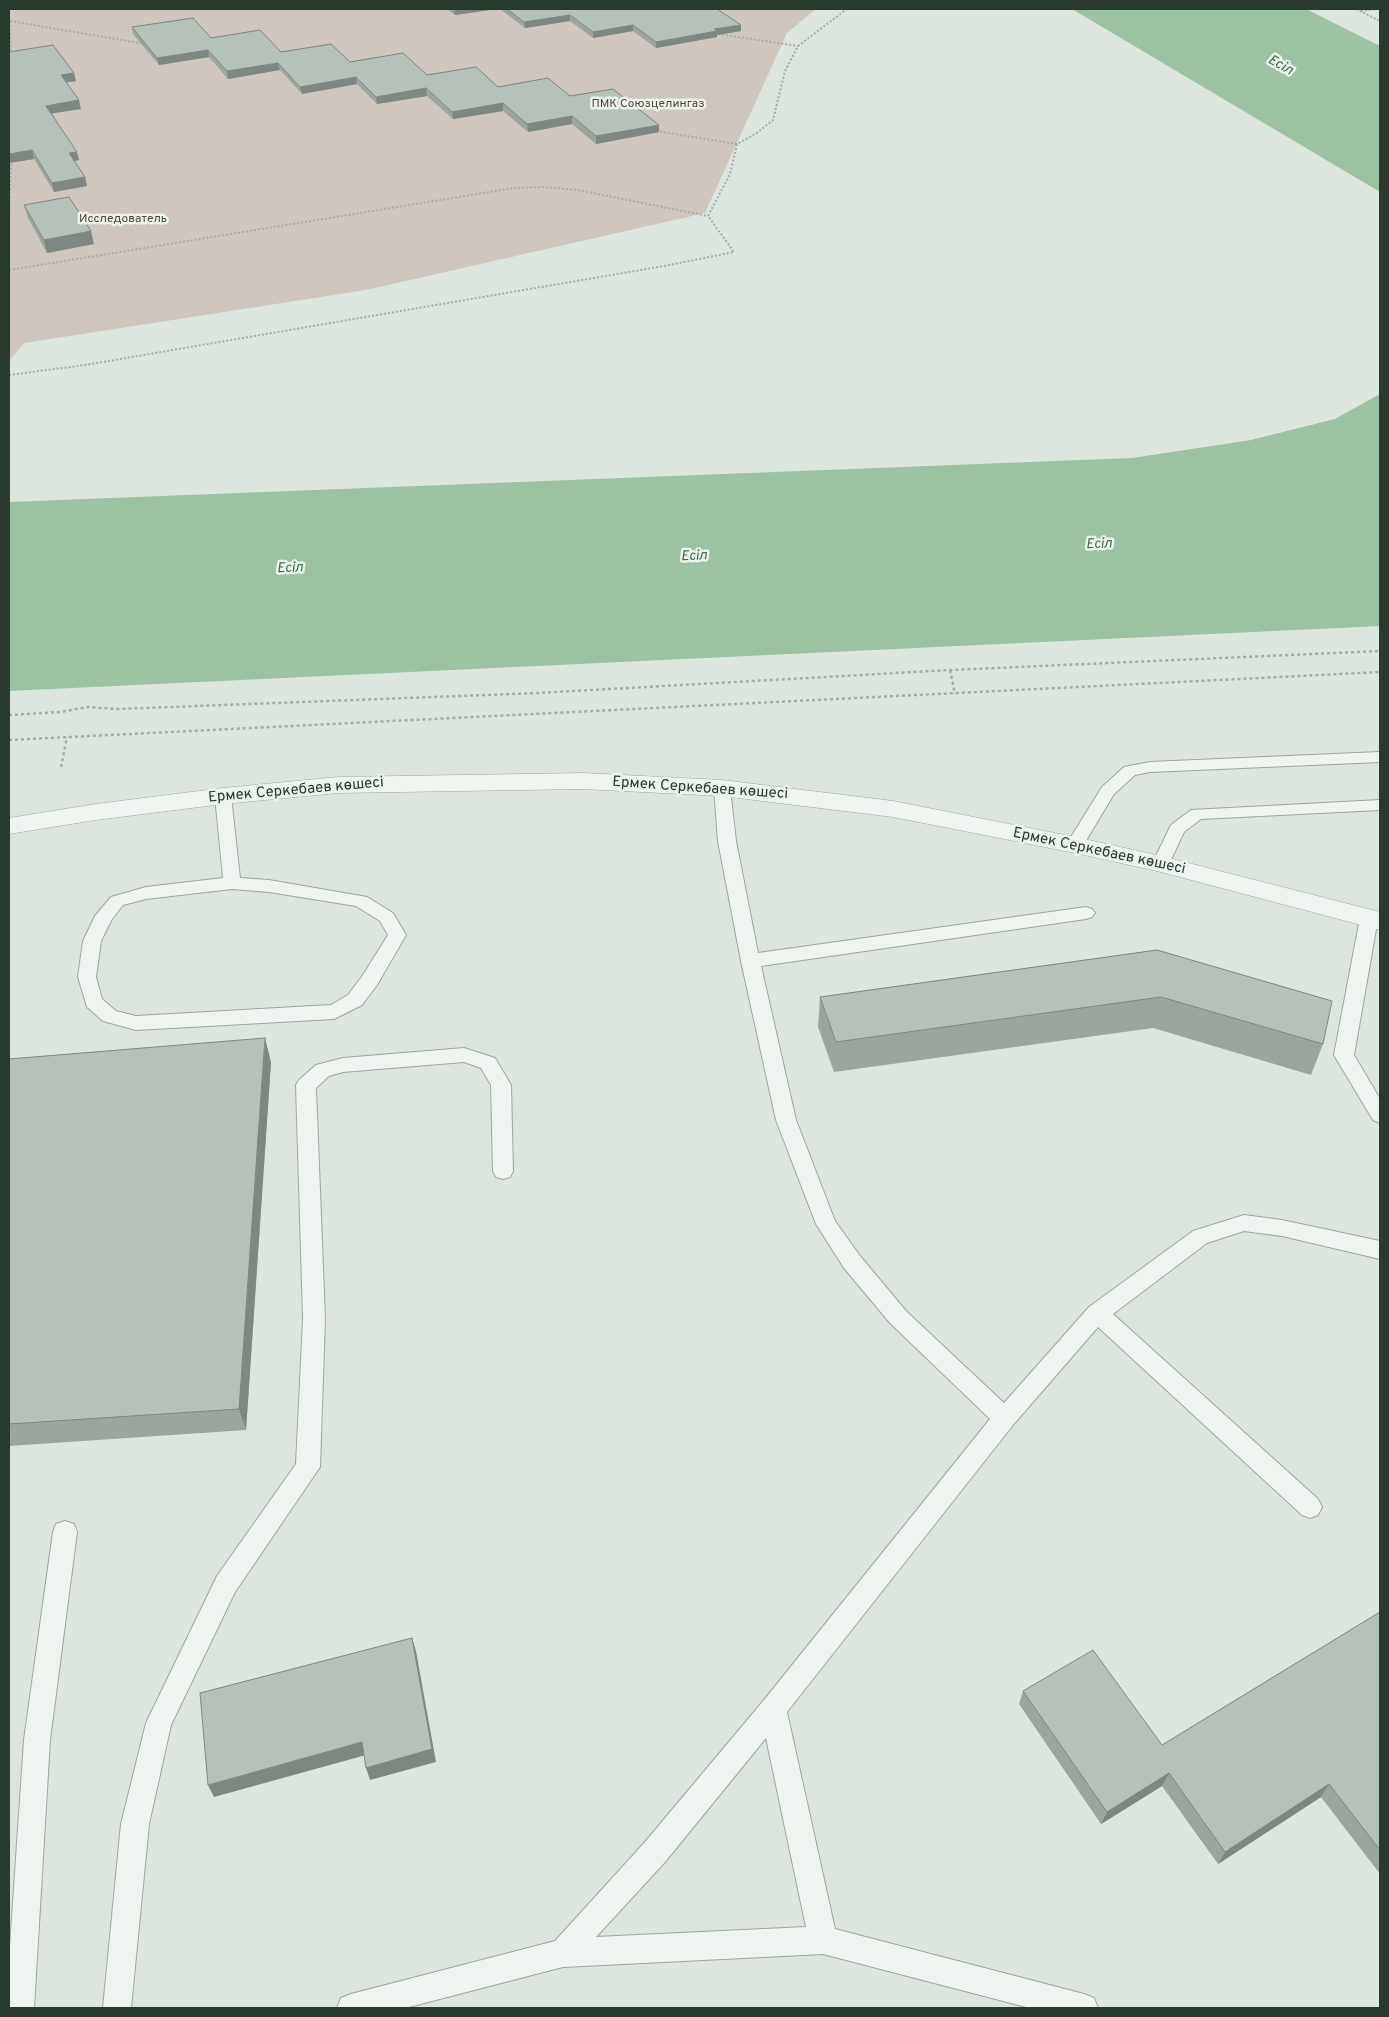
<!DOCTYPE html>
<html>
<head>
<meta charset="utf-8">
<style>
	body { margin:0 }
	#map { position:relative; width:1389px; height:2017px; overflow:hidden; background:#dde5df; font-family:Overpass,sans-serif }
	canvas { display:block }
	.frame { position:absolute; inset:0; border:10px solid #283a2e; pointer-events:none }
</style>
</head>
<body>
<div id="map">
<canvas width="1389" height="2017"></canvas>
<div class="frame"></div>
</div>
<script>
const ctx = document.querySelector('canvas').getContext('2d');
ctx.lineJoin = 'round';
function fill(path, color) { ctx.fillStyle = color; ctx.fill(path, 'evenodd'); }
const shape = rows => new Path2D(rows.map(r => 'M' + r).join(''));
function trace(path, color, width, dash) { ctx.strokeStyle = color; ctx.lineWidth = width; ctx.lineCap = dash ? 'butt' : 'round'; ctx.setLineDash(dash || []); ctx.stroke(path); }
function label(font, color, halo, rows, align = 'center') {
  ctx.font = font + ' Overpass,sans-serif'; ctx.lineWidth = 5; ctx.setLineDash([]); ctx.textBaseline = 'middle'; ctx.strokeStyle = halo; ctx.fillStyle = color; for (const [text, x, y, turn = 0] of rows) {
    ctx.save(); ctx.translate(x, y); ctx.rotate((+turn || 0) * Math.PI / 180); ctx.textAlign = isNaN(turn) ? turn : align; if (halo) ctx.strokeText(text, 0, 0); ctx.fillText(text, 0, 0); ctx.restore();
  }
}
fill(shape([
	[9,9,816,9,787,33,705,213,366,290,24,343,9,361]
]), '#cec6bf');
fill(shape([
	[1072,9,1306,9,1380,46,1380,192],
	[1380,394,1380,626,9,691,9,502,1132,458,1251,440,1335,419]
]), '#9bc2a3');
const lane = shape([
	[1380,752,1380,762,1150,772,1135,775,1114,794,1081,849,1075,851,1069,849,1066,845,1102,787,1124,767,1150,762,1380,752],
	[722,783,728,784,730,788,736,841,758,953,1086,907,1092,909,1095,913,1092,917,1086,919,761,966,796,1120,835,1221,860,1256,906,1311,1004,1403,1089,1307,1193,1231,1244,1215,1282,1220,1380,1241,1380,1259,1282,1236,1244,1231,1207,1243,1113,1314,1318,1499,1322,1507,1318,1515,1310,1518,1302,1515,1098,1327,1013,1425,787,1712,835,1929,1084,1994,1094,1998,1098,2008,1030,2008,823,1954,563,1967,405,2008,337,2008,341,1998,351,1994,555,1941,645,1842,764,1700,990,1419,890,1323,844,1268,816,1224,776,1120,741,961,718,841,714,788,716,784,722,783],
	[766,1738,806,1927,596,1937,665,1862,766,1738],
	[223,791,229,792,231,796,240,878,269,880,367,897,393,913,406,935,377,985,362,1005,334,1019,136,1030,103,1021,87,1007,78,977,83,941,95,916,111,897,146,887,223,878,215,796,217,792,223,791],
	[232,889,269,892,356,906,380,921,388,935,363,975,348,995,331,1005,136,1016,116,1011,102,999,96,977,101,941,112,919,123,905,146,899,232,889],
	[1380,800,1380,810,1201,819,1184,832,1167,868,1161,870,1155,868,1152,864,1171,825,1191,810,1380,800],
	[1369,912,1375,914,1378,918,1354,1055,1380,1099,1380,1123,1373,1120,1334,1055,1360,918,1363,914,1369,912],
	[464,1048,495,1058,511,1085,513,1171,510,1177,503,1179,496,1177,493,1171,491,1085,481,1068,464,1062,343,1072,329,1076,316,1088,325,1319,320,1467,235,1592,171,1725,149,1824,131,2008,103,2008,121,1824,146,1723,217,1576,296,1464,303,1319,296,1085,299,1080,316,1065,343,1058,464,1048],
	[65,1521,74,1524,77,1532,50,1740,34,2008,9,2008,9,1961,24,1740,53,1532,56,1524,65,1521]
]);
const street = shape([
	[583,773,722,780,893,801,1075,837,1161,856,1380,912,1380,930,1161,872,1075,853,893,817,722,796,583,789,338,793,223,804,96,820,9,834,9,818,96,804,223,788,338,777,583,773]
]);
trace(lane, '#9ca79f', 2);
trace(street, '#9ca79f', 1);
trace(shape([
	[9,9,11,56],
	[1356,9,1380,21],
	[1361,11,1376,9],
	[10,21,145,44],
	[718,34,798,46],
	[656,131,737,144],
	[9,222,11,159],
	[9,270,514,188,543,187,578,190,708,216],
	[9,375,85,365,664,266,734,252,708,216,730,174,737,144,757,133,773,120,785,71,798,46,847,9]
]), '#a3ada7', 2, [2, 2]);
trace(shape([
	[950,670,955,694],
	[9,715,60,712,88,707,118,709,538,693,950,670,1380,651],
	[9,740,1380,672],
	[61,767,67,737]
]), '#a3ada7', 2.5, [3, 3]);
fill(lane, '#eff4f1');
fill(street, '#eff4f1');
fill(shape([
	[447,9,497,9,455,15],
	[500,9,717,9,741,31,717,35,717,37,656,48,633,31,593,38,570,21,525,28],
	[132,27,211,38,281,52,350,62,498,87,570,96,659,125,659,132,596,144,572,124,528,132,503,111,453,119,427,96,377,104,357,84,302,94,280,70,228,79,209,57,159,65,133,34],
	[9,52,76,81,66,82,81,109,52,113,79,160,74,161,85,177,87,186,54,192,34,159,9,163],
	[24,205,94,244,47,253,28,218],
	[1157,950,1323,1044,1311,1075,1153,1028,834,1072,818,1027,820,997],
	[9,1059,271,1062,246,1430,9,1446],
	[1380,1612,1380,1874,1321,1797,1218,1864,1162,1786,1101,1824,1019,1704,1023,1691,1162,1745]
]), '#9ca69f');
fill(shape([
	[460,9,497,9,455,15,454,10],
	[570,15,570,21,525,28,524,22],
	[633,25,633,31,593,38,593,32],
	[741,25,741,31,717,35,717,37,656,48,656,42,714,29],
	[208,50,209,57,159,65,157,58],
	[278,63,280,70,228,79,227,71],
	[74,73,76,81,63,83,61,75],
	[356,77,357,84,302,94,300,87],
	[426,88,427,96,377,104,376,97],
	[79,100,81,109,48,114,46,106],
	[503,103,503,111,453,119,452,112],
	[572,116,572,124,528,132,527,124],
	[659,125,659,132,596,144,596,136],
	[32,150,34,159,9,163,9,154],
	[77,152,79,160,71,162,69,153],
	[85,177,87,186,54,192,52,183],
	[91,231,94,244,47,253,44,240],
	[265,1038,271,1062,246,1430,239,1409],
	[412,1638,416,1651,436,1762,370,1780,366,1768],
	[362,1742,366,1755,214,1797,208,1785],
	[1169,1773,1162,1786,1101,1824,1107,1812],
	[1329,1784,1321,1797,1218,1864,1225,1852]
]), '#7f8782');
const building = shape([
	[507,9,717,9,741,25,714,29,717,31,656,42,633,25,593,32,570,15,524,22,507,9],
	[193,18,211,38,260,30,281,52,331,44,350,62,403,53,427,75,476,67,498,87,548,78,570,96,613,89,659,125,596,136,572,116,527,124,503,103,452,112,426,88,376,97,356,77,300,87,278,63,227,71,208,50,157,58,132,27,193,18],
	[53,45,74,73,61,75,79,100,46,106,77,152,69,153,85,177,52,183,32,150,9,154,9,52,53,45],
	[69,197,91,231,44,240,24,205,69,197],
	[1157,950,1332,1001,1323,1044,1161,997,836,1042,820,997,1157,950],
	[265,1038,239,1409,9,1424,9,1059,265,1038],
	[1380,1612,1380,1850,1329,1784,1225,1852,1169,1773,1107,1812,1023,1691,1093,1650,1162,1745,1380,1612],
	[412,1638,432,1749,366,1768,362,1742,208,1785,200,1693,412,1638]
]);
fill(building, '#b5c1b9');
trace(building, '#7f8782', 1);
label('12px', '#544636', '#ecf3ee', [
	["ПМК Союзцелингаз",648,105],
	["Исследователь",123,220]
]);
label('italic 14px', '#366a43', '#ecf3ee', [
	["Есіл",1280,66,30],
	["Есіл",1099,545,-2],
	["Есіл",694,557,-2],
	["Есіл",290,569,-2]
]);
label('15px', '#283a2e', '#ecf3ee', [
	["Ермек Серкебаев көшесі",700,789,4],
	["Ермек Серкебаев көшесі",296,791,-5],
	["Ермек Серкебаев көшесі",1099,852,12]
]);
</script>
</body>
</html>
